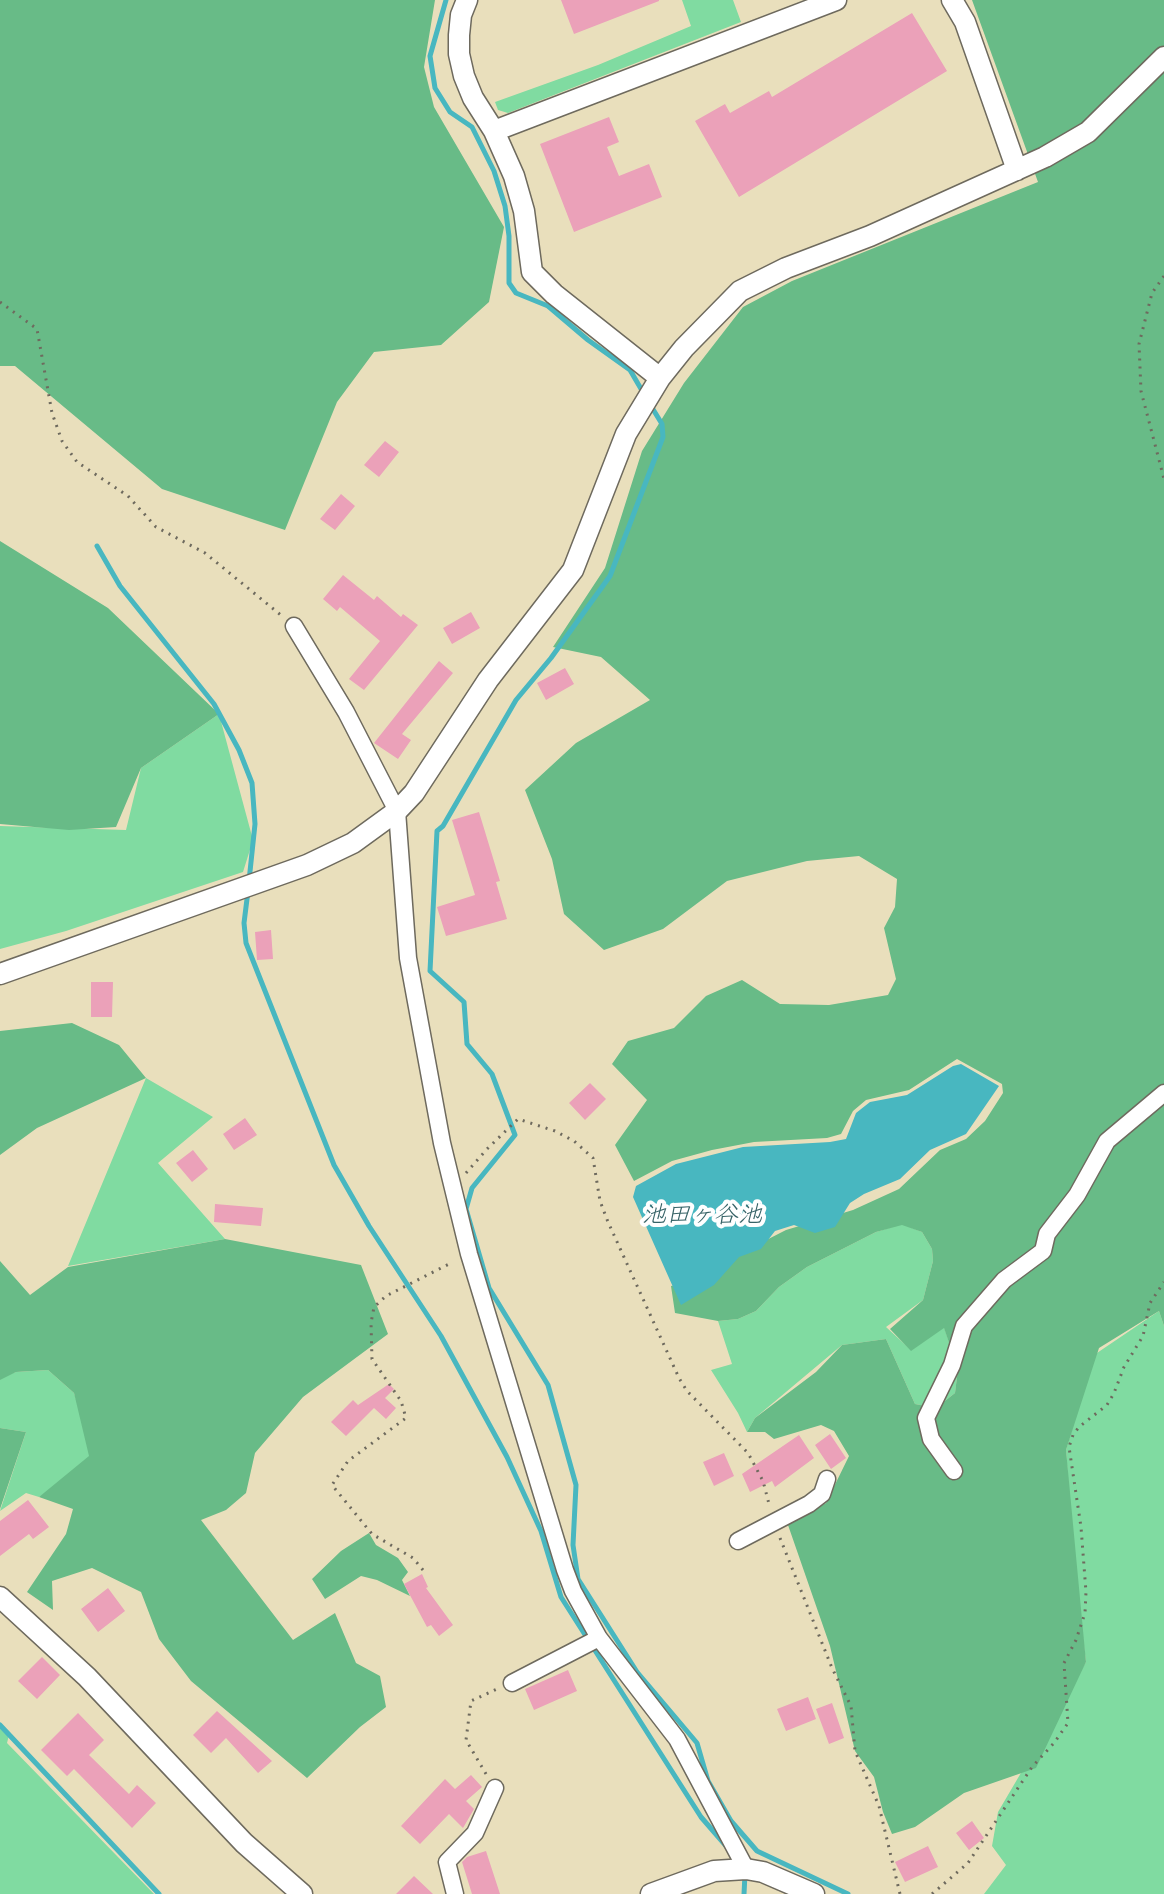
<!DOCTYPE html>
<html>
<head>
<meta charset="utf-8">
<style>
	body { margin:0 }
	canvas { display:block; background:#e9dfbc }
</style>
</head>
<body>
<canvas width="1164" height="1894"></canvas>
<script>
const ctx = document.querySelector('canvas').getContext('2d');
ctx.lineJoin = 'round';
function fill(path, color) { ctx.fillStyle = color; ctx.fill(path, 'evenodd'); }
const shape = rows => new Path2D(rows.map(r => 'M' + r).join(''));
function trace(path, color, width, dash) { ctx.strokeStyle = color; ctx.lineWidth = width; ctx.lineCap = dash ? 'butt' : 'round'; ctx.setLineDash(dash || []); ctx.stroke(path); }
function label(font, color, halo, rows, align = 'center') {
  ctx.font = font + ' Mali,"Klee One",sans-serif'; ctx.lineWidth = 8; ctx.setLineDash([]); ctx.textBaseline = 'middle'; ctx.strokeStyle = halo; ctx.fillStyle = color; for (const [text, x, y, turn = 0] of rows) {
    ctx.save(); ctx.translate(x, y); ctx.rotate((+turn || 0) * Math.PI / 180); ctx.textAlign = isNaN(turn) ? turn : align; if (halo) ctx.strokeText(text, 0, 0); ctx.fillText(text, 0, 0); ctx.restore();
  }
}
fill(shape([
	[682,0,733,0,741,22,508,113,498,110,495,102,598,65,691,26],
	[219,714,253,840,243,872,66,931,0,949,0,826,126,830,141,768],
	[146,1078,213,1117,158,1163,225,1239,68,1266],
	[902,1224,922,1232,932,1249,933,1261,923,1300,886,1327,911,1350,944,1327,958,1369,955,1393,936,1408,915,1404,886,1339,842,1345,755,1418,747,1432,738,1413,711,1370,732,1364,718,1321,738,1319,756,1311,779,1287,807,1267,876,1232],
	[1159,1311,1164,1326,1164,1894,984,1894,1006,1865,992,1846,998,1812,1086,1662,1075,1573,1066,1450,1094,1355],
	[48,1370,74,1393,96,1461,39,1497,26,1493,0,1511,26,1432,0,1428,0,1377,16,1372],
	[0,1727,9,1735,7,1743,154,1894,0,1894]
]), '#80dba1');
fill(shape([
	[0,0,435,0,424,67,434,107,504,227,489,302,441,345,374,352,337,402,285,530,162,489,15,366,0,366],
	[972,0,1164,0,1164,1326,1159,1311,1099,1348,1066,1450,1086,1662,1036,1768,964,1793,915,1827,892,1834,883,1812,874,1777,855,1751,830,1646,788,1525,826,1503,849,1456,834,1431,821,1425,774,1439,765,1432,747,1432,755,1418,816,1372,842,1345,886,1339,915,1404,936,1408,955,1393,958,1369,944,1328,911,1351,890,1329,923,1300,933,1261,932,1249,922,1232,902,1225,876,1232,807,1267,779,1287,756,1311,738,1319,718,1321,675,1313,671,1286,715,1276,737,1255,786,1230,853,1210,899,1189,940,1150,966,1139,985,1121,1003,1093,1002,1084,957,1059,909,1090,866,1100,853,1111,841,1134,827,1138,754,1142,712,1150,672,1161,634,1181,615,1145,647,1100,612,1064,628,1041,674,1028,706,996,742,980,780,1004,829,1005,888,995,896,979,884,928,895,907,897,879,859,856,807,861,727,881,663,929,604,950,564,914,552,859,525,790,576,743,650,700,601,657,553,647,605,568,642,451,684,383,743,307,792,281,1038,182],
	[0,541,108,608,219,714,141,768,116,827,69,830,0,824],
	[72,1023,119,1045,146,1078,37,1128,0,1155,0,1031],
	[225,1239,361,1265,388,1334,303,1397,255,1453,246,1493,226,1510,201,1520,293,1640,335,1613,356,1663,380,1676,386,1707,360,1727,307,1778,191,1681,159,1639,141,1592,92,1568,52,1581,53,1610,27,1592,66,1534,73,1509,39,1497,89,1456,74,1393,48,1370,16,1372,0,1380,0,1261,30,1295,68,1267],
	[0,1428,26,1432,0,1509],
	[369,1533,376,1545,398,1558,408,1572,402,1580,410,1596,377,1580,361,1576,325,1599,312,1579,341,1551]
]), '#68bb87');
fill(shape([
	[961,1064,999,1086,966,1134,930,1150,900,1179,864,1194,850,1203,835,1227,815,1233,794,1225,775,1231,761,1249,739,1257,714,1285,681,1305,633,1197,636,1186,676,1164,743,1147,830,1142,846,1139,856,1113,870,1102,907,1095,953,1066]
]), '#48b7c0');
trace(shape([
	[446,0,430,56,435,88,450,112,472,127,494,171,505,206,509,236,509,283,516,293,548,306,588,340,630,370,644,394],
	[651,406,662,424,663,437,610,576,551,658,516,700,443,826,437,831,430,971,464,1002,467,1044,492,1074,515,1135,472,1188,466,1209,489,1288,548,1385,576,1485,573,1545,578,1579,637,1672,697,1743,708,1781,731,1821,757,1851,848,1894],
	[97,546,120,586,214,704,239,750,252,783,255,824,249,881],
	[248,891,244,923,246,943,334,1165,369,1226,441,1336,507,1457,541,1531,561,1597,701,1817,727,1847],
	[0,1725,159,1894],
	[744,1894,745,1874]
]), '#48b7c0', 5);
fill(shape([
	[561,0,659,0,659,1,574,34],
	[912,13,947,71,739,197,695,121,725,104,730,113,769,91,772,97],
	[609,117,619,142,607,147,619,176,649,164,662,197,574,232,540,144],
	[385,441,399,452,379,477,364,465],
	[341,494,355,506,335,530,320,519],
	[343,575,374,600,377,596,401,617,403,614,418,625,364,690,349,679,380,641,340,607,337,611,323,599],
	[471,612,480,628,452,644,443,628],
	[439,661,453,673,402,734,411,740,398,759,374,743],
	[565,668,574,684,546,700,537,683],
	[479,812,500,881,496,882,507,919,446,936,437,907,475,895,452,820],
	[271,930,273,959,257,960,255,932],
	[91,982,113,982,112,1017,91,1017],
	[590,1083,606,1099,585,1120,569,1103],
	[245,1118,257,1135,234,1150,223,1134],
	[193,1150,208,1169,192,1182,176,1163],
	[215,1204,263,1208,261,1226,214,1222],
	[389,1384,394,1389,385,1398,396,1408,386,1419,374,1408,346,1436,331,1422,353,1400,358,1405],
	[830,1434,846,1458,831,1469,815,1445],
	[799,1435,814,1458,775,1487,772,1481,750,1492,742,1474],
	[724,1453,734,1476,714,1486,703,1462],
	[28,1500,49,1527,33,1539,29,1534,0,1556,0,1521],
	[422,1574,428,1587,426,1588,453,1625,439,1636,431,1625,427,1627,404,1584],
	[108,1588,125,1611,98,1632,81,1609],
	[42,1657,60,1675,37,1699,18,1681],
	[568,1670,577,1691,534,1710,525,1689],
	[808,1697,816,1719,786,1731,777,1709],
	[832,1703,844,1738,829,1744,816,1709],
	[217,1711,272,1761,258,1773,226,1738,211,1753,193,1735],
	[78,1713,104,1740,89,1755,129,1794,137,1785,156,1803,132,1828,74,1769,67,1776,41,1750],
	[471,1775,482,1787,466,1801,474,1809,463,1828,449,1814,420,1844,401,1826,445,1779,455,1789],
	[972,1821,984,1838,969,1850,956,1833],
	[928,1846,938,1867,905,1882,895,1862],
	[486,1851,500,1894,472,1894,462,1862,467,1857],
	[414,1876,433,1894,396,1894]
]), '#eba1b9');
const minor = shape([
	[294,626,346,712,397,811,408,958,442,1143,469,1254,565,1570,573,1591,599,1638,677,1739,746,1869],
	[954,1471,931,1439,926,1418,952,1365,964,1326,1004,1280,1043,1251,1047,1234,1077,1195,1107,1141,1164,1093],
	[738,1541,809,1504,822,1494,827,1479],
	[512,1683,599,1638],
	[455,1894,447,1862,475,1833,495,1788]
]);
const tertiary = shape([
	[467,0,461,15,459,35,459,54,464,76,473,98,494,131,514,176,524,211,532,272,554,294,660,378],
	[952,0,965,22,1017,170],
	[494,131,836,0],
	[0,974,307,865,353,843,397,811,414,793,488,680,573,570,626,434,660,378,684,348,740,291,786,268,870,236,1045,157,1088,132,1164,57],
	[0,1597,87,1677,244,1843,302,1894],
	[651,1894,714,1871,746,1869,763,1872,814,1894]
]);
trace(minor, '#6e6a5e', 19);
trace(tertiary, '#6e6a5e', 23);
trace(shape([
	[1164,276,1152,293,1139,344,1141,391,1164,479],
	[0,302,37,329,52,413,62,441,77,462,128,496,156,527,205,553,282,616],
	[466,1173,487,1149,518,1119,555,1131,574,1141,593,1158,600,1201,608,1222,679,1378,687,1391,748,1453,763,1481,769,1504],
	[780,1538,832,1668,851,1706,855,1751,879,1806,900,1894],
	[423,1570,413,1558,372,1534,332,1485,348,1461,406,1418,401,1401,372,1359,371,1323,374,1307,386,1296,453,1262],
	[486,1774,466,1740,471,1701,497,1689],
	[932,1894,968,1863,1032,1767,1054,1743,1068,1723,1064,1663,1076,1640,1085,1613,1086,1592,1081,1527,1069,1447,1073,1435,1079,1427,1107,1405,1114,1393,1124,1367,1143,1336,1150,1303,1164,1282]
]), '#6e6a5e', 3, [2, 6]);
trace(minor, '#fff', 16);
trace(tertiary, '#fff', 20);
label('italic 24px', '#376367', '#fff', [
	["池田ヶ谷池",702,1215]
]);
</script>
</body>
</html>
